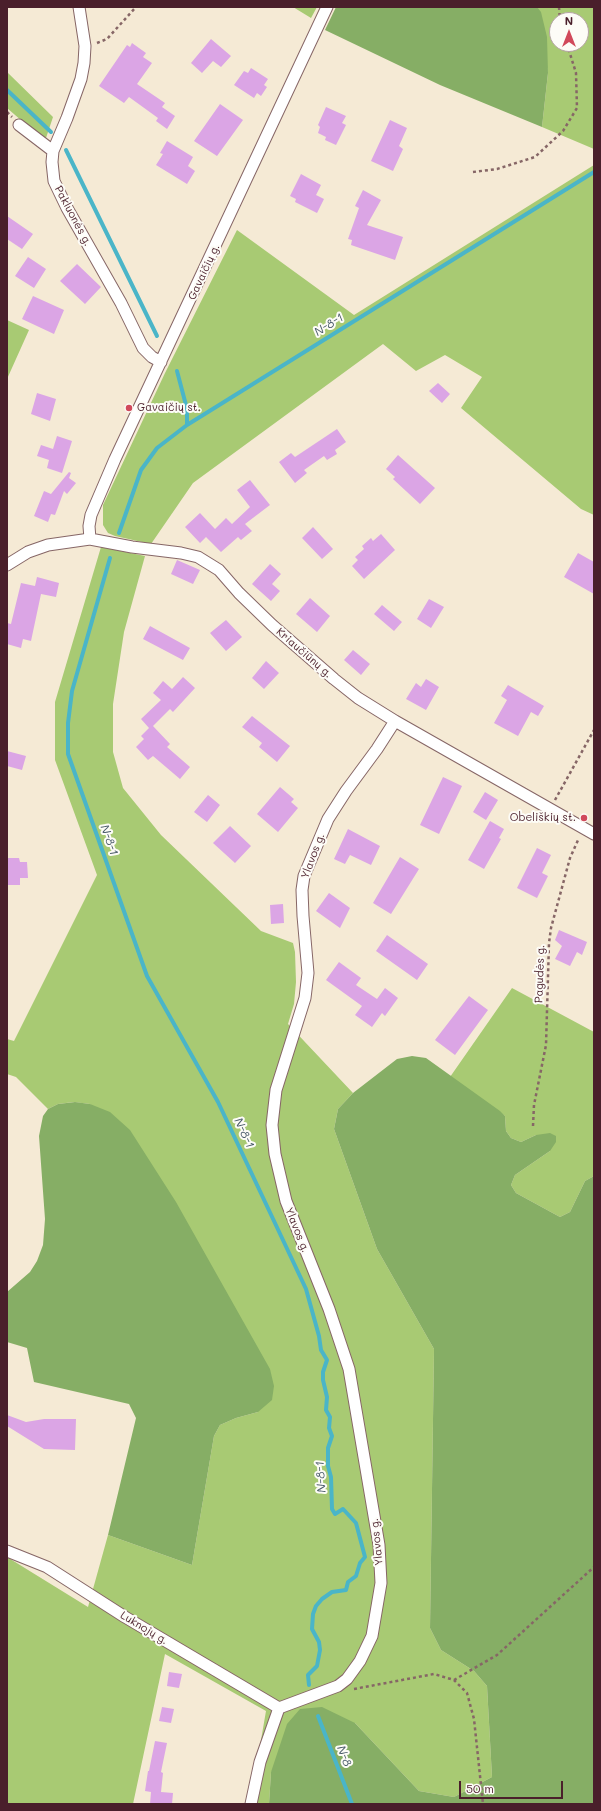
<!DOCTYPE html>
<html>
<head>
<meta charset="utf-8">
<style>
	body { margin:0 }
	#map { position:relative; width:601px; height:1811px; overflow:hidden; background:#f5ead5; font-family:Mali,sans-serif }
	canvas { display:block }
	.frame { position:absolute; inset:0; border:8px solid #4a1f2b; pointer-events:none }
	.north { position:absolute; left:549px; top:12px; width:40px; height:40px; box-sizing:border-box; background:#fdfcf7; border:1px solid #b5a4a5; border-radius:50%; rotate:0deg; font-size:11px; font-weight:700; line-height:16px; text-align:center; color:#4a1f2b }
	.north::after { content:''; display:block; margin:auto; width:14px; height:18px; background:#d1495b; clip-path:polygon(50% 0,100% 100%,50% 72%,0 100%) }
	.scale { position:absolute; left:459px; top:1781px; width:104px; height:18px; box-sizing:border-box; border:2px solid #4a1f2b; border-top:0; padding-left:5px; font-size:12px; line-height:14px; white-space:nowrap; color:#4a1f2b; -webkit-text-stroke:3px #fdfcf7; paint-order:stroke }
</style>
</head>
<body>
<div id="map">
<canvas width="601" height="1811"></canvas>
<div class="frame"></div>
<div class="north">N</div>
<div class="scale">50 m</div>
</div>
<script>
const ctx = document.querySelector('canvas').getContext('2d');
ctx.lineJoin = 'round';
function fill(path, color) { ctx.fillStyle = color; ctx.fill(path, 'evenodd'); }
const shape = rows => new Path2D(rows.map(r => 'M' + r).join(''));
function trace(path, color, width, dash) { ctx.strokeStyle = color; ctx.lineWidth = width; ctx.lineCap = dash ? 'butt' : 'round'; ctx.setLineDash(dash || []); ctx.stroke(path); }
function label(font, color, halo, rows, align = 'center') {
  ctx.font = font + ' Mali,sans-serif'; ctx.lineWidth = 4; ctx.setLineDash([]); ctx.textBaseline = 'middle'; ctx.strokeStyle = halo; ctx.fillStyle = color; for (const [text, x, y, turn = 0] of rows) {
    ctx.save(); ctx.translate(x, y); ctx.rotate((+turn || 0) * Math.PI / 180); ctx.textAlign = isNaN(turn) ? turn : align; if (halo) ctx.strokeText(text, 0, 0); ctx.fillText(text, 0, 0); ctx.restore();
  }
}
fill(shape([
	[293,7,317,7,311,18],
	[537,7,594,7,594,149,542,127,548,73],
	[557,20,581,20,581,44,557,44],
	[7,72,53,117,45,141,7,108],
	[594,165,594,515,581,509,461,408,482,377,445,355,416,371,383,344,193,483,151,544,115,536,108,533,103,525,103,505,165,373,237,230,354,315],
	[7,320,29,330,7,379],
	[101,547,145,556,124,632,113,704,113,752,123,788,161,835,261,931,293,943,295,952,296,982,294,1004,288,1024,353,1093,338,1109,334,1129,377,1249,434,1349,430,1628,441,1650,474,1671,487,1686,492,1777,454,1797,419,1791,355,1723,271,1772,269,1804,250,1804,266,1711,165,1654,133,1804,7,1804,7,1557,88,1607,108,1535,192,1565,214,1436,220,1425,236,1418,258,1412,90,1104,74,1102,58,1104,48,1109,16,1077,7,1074,7,1039,14,1041,97,875,55,760,55,702],
	[512,988,594,1032,594,1176,585,1181,570,1212,560,1217,516,1193,511,1185,515,1175,550,1151,536,1135,521,1142,511,1138,506,1131,505,1116,450,1077]
]), '#a8ca73');
fill(shape([
	[336,7,537,7,541,12,547,37,548,73,542,127,440,85,325,30],
	[412,1056,426,1058,500,1111,505,1116,506,1131,511,1138,521,1142,536,1135,550,1133,556,1136,556,1142,550,1151,515,1175,511,1185,516,1193,560,1217,570,1212,585,1181,594,1176,594,1804,269,1804,271,1772,287,1724,300,1709,322,1707,355,1723,419,1791,454,1797,492,1777,487,1686,474,1671,441,1650,430,1628,434,1349,377,1249,334,1129,338,1109,353,1093,397,1059],
	[75,1102,90,1104,110,1112,130,1130,176,1202,270,1369,274,1386,272,1400,258,1412,236,1418,220,1425,214,1436,192,1565,108,1535,136,1418,129,1404,34,1382,27,1348,7,1342,7,1292,30,1272,37,1261,43,1245,45,1219,39,1136,43,1116,48,1109,58,1104]
]), '#86ae65');
trace(shape([
	[7,90,51,132],
	[66,150,157,336],
	[177,371,187,409,187,425],
	[119,533,141,470,157,448,187,425,594,172],
	[110,558,72,691,68,723,68,754,147,976,218,1102,306,1289,319,1336,321,1350,327,1360,323,1372,323,1380,327,1397,326,1410,330,1417,329,1428,332,1436,328,1448,328,1466,331,1477,332,1509,335,1514,343,1509,356,1523,365,1557,360,1563,356,1576,348,1582,346,1590,332,1592,322,1599,316,1606,313,1614,312,1629,319,1642,320,1650,317,1666,308,1675,309,1685],
	[318,1716,352,1804]
]), '#4ab5c8', 4);
fill(shape([
	[211,39,231,56,221,67,213,61,202,73,191,63],
	[132,43,146,53,143,57,152,63,137,84,165,103,162,107,175,116,167,129,156,121,158,118,129,97,124,103,99,86,127,45,130,47],
	[251,68,268,79,264,85,267,87,261,96,257,93,254,98,234,85,244,71,248,73],
	[220,104,243,120,217,156,194,141],
	[326,107,346,116,342,123,346,125,336,145,325,140,326,137,318,133,320,127,318,125],
	[390,120,407,128,399,146,403,149,393,171,371,161],
	[167,141,193,157,188,166,195,171,187,184,156,165,163,154,160,153],
	[301,174,321,185,316,195,324,199,317,213,295,202,296,199,290,196],
	[363,190,381,200,367,225,403,237,395,260,351,245,352,240,348,239,359,208,355,206],
	[7,216,33,234,22,249,7,239],
	[28,257,46,269,34,288,15,276],
	[77,264,101,287,85,304,60,281],
	[33,296,64,310,54,334,22,319],
	[438,383,450,394,442,403,429,391],
	[37,393,56,399,50,421,31,414],
	[337,429,346,442,335,450,337,454,327,460,324,456,304,470,307,473,295,483,279,462,291,453,295,457],
	[57,436,72,441,62,473,47,468,49,460,37,456,41,445,53,449],
	[398,455,435,488,420,504,393,479,395,477,386,469],
	[69,472,71,473,69,478,76,483,67,494,64,491,55,515,51,514,48,522,34,516,44,491,51,494],
	[250,480,270,505,245,524,252,531,241,540,238,537,221,552,206,537,200,543,185,527,200,513,215,529,226,518,232,524,250,507,237,490],
	[313,527,333,549,322,559,302,538],
	[381,534,395,550,364,579,352,566,358,560,355,557,364,549,362,546,371,538,373,541],
	[578,553,594,562,594,594,564,577],
	[177,560,200,570,193,584,171,574],
	[270,564,281,574,272,584,280,591,271,601,252,584],
	[37,577,59,583,56,597,41,594,31,641,23,639,21,648,7,644,7,623,11,624,21,583,35,586],
	[310,598,330,616,317,632,296,614],
	[429,599,444,607,431,628,417,619],
	[382,605,402,622,394,631,374,614],
	[226,620,242,637,226,651,210,633],
	[150,626,190,648,183,660,143,639],
	[353,650,370,664,361,675,344,660],
	[266,661,279,673,264,689,252,678],
	[183,677,195,688,173,712,170,709,153,726,170,744,167,747,190,767,180,779,153,756,148,760,136,747,144,739,141,736,149,728,141,719,161,700,153,693,163,681,172,689],
	[426,679,439,687,426,710,406,699,416,683,421,687],
	[508,685,544,706,538,716,531,712,518,736,494,723,507,700,501,696],
	[252,716,290,746,277,762,259,747,262,743,242,727],
	[7,751,26,756,22,770,7,766],
	[443,777,462,786,439,834,420,825],
	[280,787,294,799,291,802,298,808,278,832,257,814],
	[485,792,498,800,486,820,473,812],
	[208,795,220,805,207,822,194,812],
	[490,821,504,829,499,838,501,839,484,869,468,860],
	[230,826,251,846,235,863,213,843],
	[348,829,380,846,371,865,350,855,345,864,334,859],
	[537,848,551,855,542,873,548,876,537,898,517,888],
	[400,857,419,869,391,914,373,903],
	[7,858,19,858,20,862,27,862,28,878,20,878,20,885,7,885],
	[329,893,350,908,340,928,316,911],
	[283,904,284,923,271,924,270,905],
	[559,930,587,942,582,955,577,952,570,966,555,959,562,946,555,940],
	[387,935,428,964,417,980,376,951],
	[339,962,361,978,356,985,377,999,385,988,398,998,385,1016,382,1013,372,1027,355,1015,362,1006,326,980],
	[469,996,488,1010,455,1055,435,1040],
	[7,1415,26,1422,44,1419,76,1419,75,1450,44,1449,7,1426],
	[169,1672,182,1674,179,1688,167,1686],
	[162,1707,174,1709,171,1723,159,1721],
	[155,1741,167,1743,161,1772,163,1773,161,1792,173,1793,172,1804,150,1804,151,1792,145,1791,148,1771,149,1771]
]), '#dba5e5');
const street = shape([
	[79,7,85,46,84,63,81,79,67,118,53,151,52,162,54,181,67,208,121,303,143,348,152,357,161,362],
	[19,125,53,151],
	[90,539,89,526,91,515,115,459,327,7],
	[7,565,28,552,48,545,90,539,132,547,181,553,198,557,219,570,239,593,272,625,334,679,358,698,395,721,594,834],
	[7,1551,47,1567,125,1617,279,1708],
	[279,1708,338,1686,347,1679,360,1661,372,1636,381,1583,379,1545,349,1369,329,1309,286,1201,275,1154,272,1125,276,1090,305,998,308,973,303,916,302,890,304,876,328,819,346,791,377,749,395,721],
	[251,1804,260,1762,279,1708]
]);
trace(street, '#866666', 13);
trace(shape([
	[559,7,560,20],
	[97,43,107,39,136,7],
	[7,112,12,117],
	[473,172,497,169,535,157,563,131,577,108,576,73,567,44],
	[555,800,594,730],
	[533,1126,534,1105,546,1045,549,943,551,928,570,858,579,838],
	[454,1680,497,1655,594,1567],
	[354,1689,434,1674,454,1680,467,1693,474,1719,483,1804]
]), '#866666', 2.5, [3, 3]);
trace(street, '#fff', 11);
for (const [x, y, r, color] of [
	[129,408,4,"#d1495b"],
	[584,818,4,"#d1495b"]
]) { const dot = new Path2D(); dot.arc(x, y, r, 0, 2 * Math.PI); ctx.fillStyle = color; ctx.fill(dot); trace(dot, '#fdfcf7', 1.5); }
label('11px', '#4a1f2b', '#fdfcf7', [
	["Pakluonės g.",73,216,62],
	["Gavaičių g.",204,272,-65],
	["Kriaučiūnų g.",304,653,41],
	["Ylavos g.",313,856,-69],
	["Pagudės g.",540,974,-88],
	["Ylavos g.",297,1230,68],
	["Ylavos g.",377,1542,-96],
	["Luknojų g.",144,1628,31]
]);
label('11px', '#4a1f2b', '#fdfcf7', [
	["Gavaičių st.",137,408],
	["Obeliškių st.",576,818,"right"]
], 'left');
label('italic 12px', '#4a5b6a', '#fdfcf7', [
	["N-8-1",329,325,-32],
	["N-8-1",109,840,70],
	["N-8-1",244,1133,65],
	["N-8-1",321,1477,-94],
	["N-8",344,1756,69]
]);
</script>
</body>
</html>
